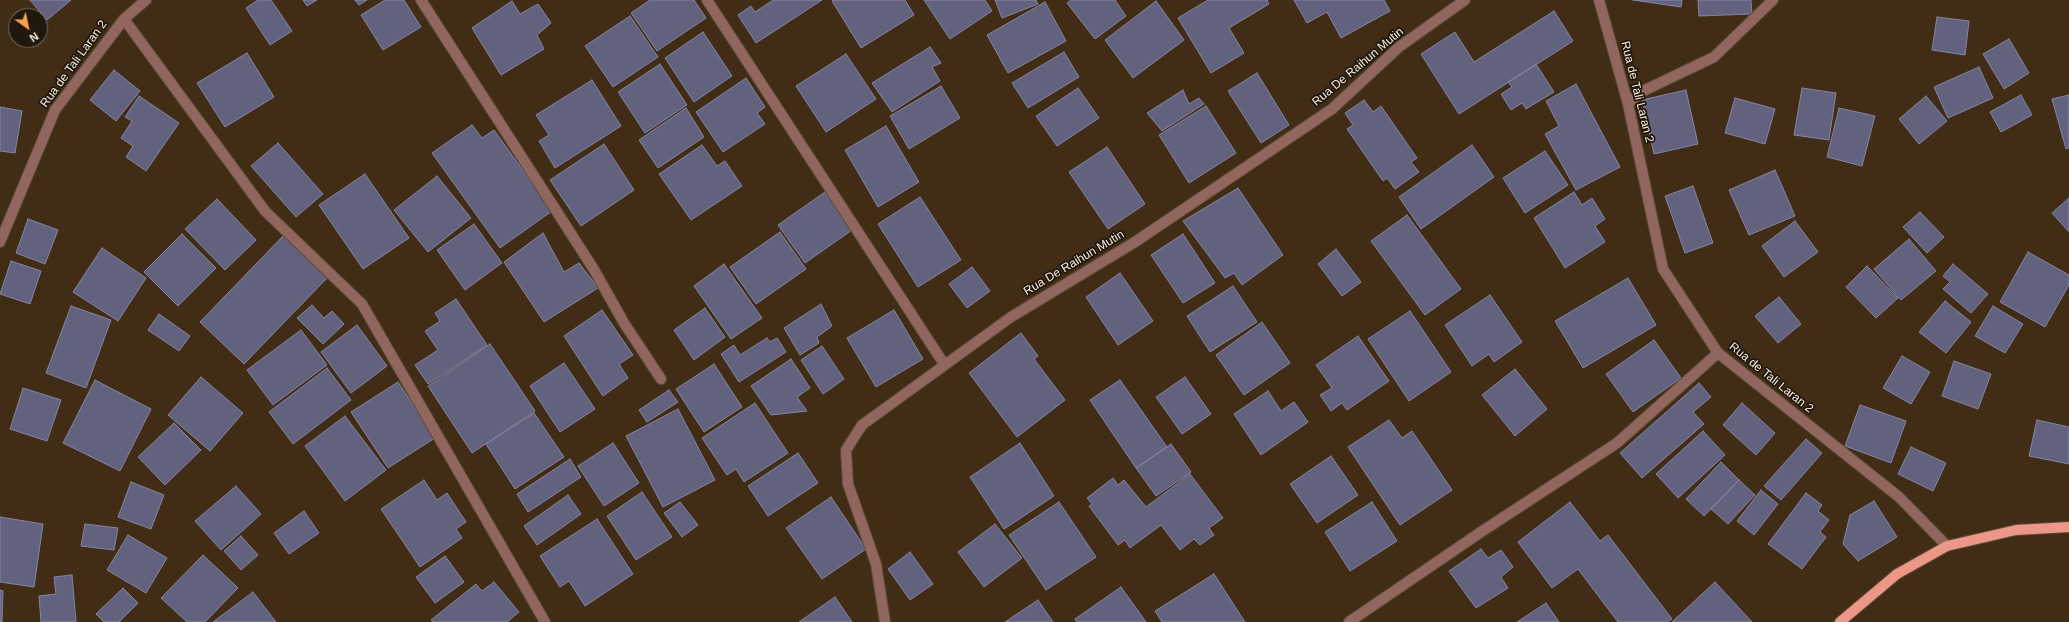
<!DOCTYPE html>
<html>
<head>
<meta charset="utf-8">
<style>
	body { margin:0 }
	#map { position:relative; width:2069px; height:622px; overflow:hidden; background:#412d16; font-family:Helvetica,sans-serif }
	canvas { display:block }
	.north { position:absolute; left:8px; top:8px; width:40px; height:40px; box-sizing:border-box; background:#20170d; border:1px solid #766c60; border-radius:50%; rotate:147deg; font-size:11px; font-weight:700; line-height:16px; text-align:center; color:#f8ebdd }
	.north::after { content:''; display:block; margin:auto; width:14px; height:18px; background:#f9a04c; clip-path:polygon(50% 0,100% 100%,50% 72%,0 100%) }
</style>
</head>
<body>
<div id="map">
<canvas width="2069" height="622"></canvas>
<div class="north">N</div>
</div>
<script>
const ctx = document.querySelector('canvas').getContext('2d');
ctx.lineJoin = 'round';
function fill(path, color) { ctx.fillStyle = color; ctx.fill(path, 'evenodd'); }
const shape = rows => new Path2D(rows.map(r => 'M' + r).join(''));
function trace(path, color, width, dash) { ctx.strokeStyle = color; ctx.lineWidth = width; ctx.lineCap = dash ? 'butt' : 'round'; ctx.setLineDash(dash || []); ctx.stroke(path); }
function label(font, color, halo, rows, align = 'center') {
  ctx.font = font + ' Helvetica,sans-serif'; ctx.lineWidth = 3.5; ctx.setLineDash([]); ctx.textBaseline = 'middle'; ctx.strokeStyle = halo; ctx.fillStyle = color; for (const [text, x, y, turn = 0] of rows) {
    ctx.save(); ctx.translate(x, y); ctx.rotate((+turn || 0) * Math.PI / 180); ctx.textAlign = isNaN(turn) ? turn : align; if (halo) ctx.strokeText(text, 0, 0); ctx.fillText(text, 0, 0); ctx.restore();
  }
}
const building = shape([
	[30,0,71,0,47,20,30,0],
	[258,0,271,0,292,31,270,45,246,8,258,0],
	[303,0,317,0,307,6,303,0],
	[355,0,367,0,359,5,355,0],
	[385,0,404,0,421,27,383,50,361,15,385,0],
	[650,0,694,0,706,18,657,51,631,13,650,0],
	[773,0,822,0,756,43,738,15,751,6,755,12,773,0],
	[834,0,905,0,914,15,861,48,832,1,834,0],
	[924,0,985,0,992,11,950,39,924,0],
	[995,0,1036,0,1038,4,1002,18,995,0],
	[1071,0,1115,0,1126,16,1095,39,1067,3,1071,0],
	[1208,0,1267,0,1269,4,1229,28,1244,53,1211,73,1178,18,1208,0],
	[1294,0,1384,0,1390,11,1341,38,1327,12,1307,23,1294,0],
	[1633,0,1682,0,1681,7,1633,0],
	[1698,0,1751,0,1752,14,1699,16,1698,0],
	[512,1,520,14,538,4,551,23,537,35,544,49,501,75,472,28,512,1],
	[1156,1,1184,40,1133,78,1105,40,1156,1],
	[1045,2,1066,41,1008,73,987,35,1045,2],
	[1554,11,1573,41,1459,114,1421,54,1455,32,1474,62,1554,11],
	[630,16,658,57,613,87,585,46,630,16],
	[1937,17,1969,21,1965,55,1932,50,1937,17],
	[703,32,732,76,694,102,665,58,703,32],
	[2009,39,2029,73,2004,89,1983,54,2009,39],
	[930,47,941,63,932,67,940,81,892,112,872,83,930,47],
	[1064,52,1079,77,1028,108,1012,83,1064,52],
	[247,53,274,97,225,127,197,83,247,53],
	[846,54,876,99,826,132,796,86,846,54],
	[660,64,687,105,645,133,618,92,660,64],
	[1536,64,1554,92,1526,109,1522,103,1511,110,1501,94,1512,87,1508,82,1536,64],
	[1979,67,1993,98,1948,118,1934,87,1979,67],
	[114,70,140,91,116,121,90,100,114,70],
	[1257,73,1289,125,1261,143,1228,91,1257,73],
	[746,78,765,107,757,113,765,124,723,152,696,112,746,78],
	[592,80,621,126,555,168,539,141,549,135,536,115,592,80],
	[1576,84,1620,167,1576,190,1545,134,1559,126,1546,101,1576,84],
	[941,86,960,118,909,149,890,116,941,86],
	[1078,88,1099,118,1057,146,1036,116,1078,88],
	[1802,88,1836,93,1829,140,1794,135,1802,88],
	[1183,90,1189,104,1199,98,1204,104,1162,131,1147,113,1183,90],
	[1686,90,1698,144,1654,154,1642,100,1686,90],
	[2021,95,2032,115,2001,132,1990,112,2021,95],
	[2069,95,2069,148,2066,149,2052,99,2069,95],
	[139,96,179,123,146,171,126,157,133,146,121,138,132,121,125,117,139,96],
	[1926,96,1947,121,1919,144,1899,119,1926,96],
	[1735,98,1775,109,1765,144,1725,133,1735,98],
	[1364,100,1373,112,1381,106,1417,158,1411,162,1419,172,1395,189,1387,178,1383,181,1347,129,1353,125,1345,113,1364,100],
	[1206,106,1236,153,1189,183,1159,135,1206,106],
	[0,107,22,111,15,153,0,151,0,107],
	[686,108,704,137,658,168,639,140,686,108],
	[1839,108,1875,116,1862,166,1827,157,1839,108],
	[472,125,482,138,494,130,552,211,500,248,432,153,472,125],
	[886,126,919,182,878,207,845,150,886,126],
	[278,143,323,194,296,217,251,166,278,143],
	[604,144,634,190,581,226,550,180,604,144],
	[702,145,717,166,725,161,742,186,691,220,659,174,702,145],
	[1472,145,1494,177,1421,229,1399,197,1472,145],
	[1107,147,1145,204,1108,229,1069,172,1107,147],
	[1545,151,1568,185,1525,213,1503,178,1545,151],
	[1775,170,1795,216,1749,235,1729,190,1775,170],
	[365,174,409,238,363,269,319,205,365,174],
	[437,176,471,218,428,252,394,210,437,176],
	[1693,186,1713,243,1685,253,1665,196,1693,186],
	[1238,188,1283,255,1242,285,1234,273,1225,278,1183,221,1238,188],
	[825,192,852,230,805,263,778,225,825,192],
	[1574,192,1582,205,1592,198,1605,219,1595,226,1605,242,1565,268,1534,218,1574,192],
	[920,197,961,260,918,287,878,224,920,197],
	[2069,198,2069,232,2052,213,2069,198],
	[217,199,256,240,225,270,185,229,217,199],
	[1920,212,1944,237,1927,253,1903,227,1920,212],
	[1407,215,1461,289,1425,315,1371,241,1407,215],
	[28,219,58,230,45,264,16,253,28,219],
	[1795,221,1818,252,1784,277,1762,246,1795,221],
	[474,224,502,263,465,290,437,250,474,224],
	[780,232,806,269,756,304,730,267,780,232],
	[543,233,564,272,579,263,598,288,544,322,504,262,543,233],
	[182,234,216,268,178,306,144,272,182,234],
	[1183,234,1215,283,1183,303,1151,255,1183,234],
	[284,235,328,277,244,364,200,322,284,235],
	[1909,239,1936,271,1901,300,1874,269,1909,239],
	[102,248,146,278,118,321,73,292,102,248],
	[1336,249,1361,282,1342,296,1318,264,1336,249],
	[2028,252,2069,275,2069,285,2045,327,2000,302,2028,252],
	[11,261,41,271,30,304,0,294,11,261],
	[724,264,762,318,731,339,694,286,724,264],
	[1953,264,1988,294,1971,313,1943,289,1950,282,1943,276,1953,264],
	[1867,266,1898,298,1876,318,1846,287,1867,266],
	[972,267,990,291,967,308,949,284,972,267],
	[1120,273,1153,321,1118,345,1086,297,1120,273],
	[1628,278,1656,325,1583,368,1555,321,1628,278],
	[1233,286,1257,322,1210,352,1187,316,1233,286],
	[1490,295,1522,342,1494,362,1489,354,1472,366,1445,325,1490,295],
	[1779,297,1801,324,1778,343,1755,316,1779,297],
	[456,299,487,345,428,384,415,365,438,350,425,331,440,321,435,313,456,299],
	[1945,301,1971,322,1946,353,1919,332,1945,301],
	[821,304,832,326,817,337,819,343,800,355,784,328,821,304],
	[312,305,324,318,332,311,344,324,323,344,297,318,312,305],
	[71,306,111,320,86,388,46,373,71,306],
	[1993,306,2023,324,2005,353,1975,336,1993,306],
	[705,308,725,337,694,360,674,330,705,308],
	[602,310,633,355,619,364,628,378,603,396,564,336,602,310],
	[894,310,923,359,876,387,847,338,894,310],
	[1410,311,1451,372,1409,401,1368,339,1410,311],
	[159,314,190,336,179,351,148,330,159,314],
	[1262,322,1290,363,1244,395,1216,355,1262,322],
	[357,325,387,366,351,393,321,352,357,325],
	[301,330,327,365,273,405,247,370,301,330],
	[1021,333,1038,356,1034,359,1065,400,1017,437,969,373,1021,333],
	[1358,336,1389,381,1347,410,1342,403,1331,411,1320,395,1332,388,1316,365,1358,336],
	[767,338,770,342,777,338,786,352,739,382,721,354,734,345,740,355,767,338],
	[1654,340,1681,378,1633,412,1606,374,1654,340],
	[490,344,535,411,472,453,428,386,490,344],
	[822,346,844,379,823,394,801,360,822,346],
	[1902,356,1930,372,1911,404,1883,388,1902,356],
	[791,359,810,388,797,397,807,411,771,415,751,386,791,359],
	[1954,361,1991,374,1978,409,1942,396,1954,361],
	[564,363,595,409,560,432,530,386,564,363],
	[714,364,742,407,704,432,676,389,714,364],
	[327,368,351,400,293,444,269,412,327,368],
	[1515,369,1547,409,1515,436,1482,395,1515,369],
	[201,377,243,413,210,451,168,415,201,377],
	[1185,377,1211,414,1182,434,1156,397,1185,377],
	[95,380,151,409,120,471,63,443,95,380],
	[1120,380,1167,447,1136,468,1090,400,1120,380],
	[398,382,435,438,388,468,351,412,398,382],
	[1699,383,1711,397,1693,412,1704,424,1642,478,1620,453,1699,383],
	[23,388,61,400,47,441,10,429,23,388],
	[669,390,678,402,647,422,639,410,669,390],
	[1268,391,1281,411,1294,402,1308,422,1261,455,1234,414,1268,391],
	[755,403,788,453,744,482,736,469,727,475,702,438,755,403],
	[1742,403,1775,433,1756,455,1723,425,1742,403],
	[1860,405,1906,421,1891,463,1845,446,1860,405],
	[678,409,715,480,663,507,626,436,678,409],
	[534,413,564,457,515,489,486,444,534,413],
	[345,416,386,470,345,501,305,446,345,416],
	[1389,420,1402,438,1412,431,1452,490,1400,525,1348,447,1389,420],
	[2037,420,2069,427,2069,464,2029,456,2037,420],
	[174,423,201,450,165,485,138,457,174,423],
	[1703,431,1725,455,1678,498,1656,474,1703,431],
	[1806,439,1822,453,1781,500,1764,486,1806,439],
	[613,443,639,483,604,506,578,466,613,443],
	[1020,443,1054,496,1004,529,970,477,1020,443],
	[1171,444,1191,472,1156,496,1136,468,1171,444],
	[1911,447,1946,463,1933,491,1898,474,1911,447],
	[798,453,818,483,768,516,748,486,798,453],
	[1331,456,1358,495,1317,523,1290,484,1331,456],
	[570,459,581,477,528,512,517,494,570,459],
	[1721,462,1739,480,1704,516,1686,499,1721,462],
	[1190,474,1223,518,1209,528,1214,535,1200,545,1194,539,1180,550,1161,525,1130,548,1125,540,1118,545,1089,506,1092,504,1087,498,1113,478,1118,485,1124,480,1146,507,1190,474],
	[424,480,437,500,447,493,466,522,456,529,462,538,420,567,381,509,424,480],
	[1739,480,1755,495,1728,524,1711,509,1739,480],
	[131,482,164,495,151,529,118,517,131,482],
	[236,486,261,514,221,550,195,521,236,486],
	[1761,490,1778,504,1754,535,1737,521,1761,490],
	[642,492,672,537,636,560,607,516,642,492],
	[1806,493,1822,505,1818,511,1829,520,1820,532,1826,537,1802,569,1768,544,1806,493],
	[568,495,581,514,537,545,524,526,568,495],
	[831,497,866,549,822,579,786,528,831,497],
	[1874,501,1897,537,1858,561,1843,544,1850,515,1874,501],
	[680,502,698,525,682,537,664,513,680,502],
	[1059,502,1096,557,1046,590,1009,535,1059,502],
	[1372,502,1397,541,1350,571,1325,532,1372,502],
	[1570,502,1600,541,1608,535,1672,619,1667,622,1618,622,1578,569,1552,588,1518,542,1570,502],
	[304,511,319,533,289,554,274,533,304,511],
	[0,517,43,524,34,587,0,582,0,517],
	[597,519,633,574,585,606,569,581,560,587,540,556,597,519],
	[85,524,118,528,114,550,81,546,85,524],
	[995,524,1022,558,984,587,958,552,995,524],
	[128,535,167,558,146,593,107,570,128,535],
	[241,536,258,555,241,570,224,551,241,536],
	[1481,549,1488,558,1501,550,1513,567,1501,577,1508,588,1476,608,1449,571,1481,549],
	[910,552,933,584,910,600,888,569,910,552],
	[203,555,238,588,205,622,187,622,161,598,203,555],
	[445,556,464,582,435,603,416,577,445,556],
	[1214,574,1245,622,1162,622,1155,611,1214,574],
	[72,575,76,622,41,622,39,596,56,594,54,577,72,575],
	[494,582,519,612,507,622,433,622,431,620,476,584,482,591,494,582],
	[1715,582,1752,622,1672,622,1715,582],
	[1121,587,1146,622,1077,622,1075,619,1121,587],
	[123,588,138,603,119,622,104,622,96,614,123,588],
	[0,590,3,591,2,622,0,622,0,590],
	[253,592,276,622,213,622,253,592],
	[835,597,852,622,799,622,835,597],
	[1038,600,1053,622,1005,622,1038,600],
	[1546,603,1559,622,1517,622,1546,603]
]);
fill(building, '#62617e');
trace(building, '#8585a4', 1);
const minor = shape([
	[421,0,593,268,624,323,661,379],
	[707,0,944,364],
	[1599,0,1628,104,1663,269,1718,353,1899,497,1947,546],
	[124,19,265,211,362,304,545,622],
	[1628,104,1641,92,1714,57,1773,0],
	[0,242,55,110,124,19,146,0],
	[885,622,876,564,848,484,846,450,862,425,1011,317,1135,242,1332,109,1399,47,1465,0],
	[1349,622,1481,532,1617,443,1718,353]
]);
const major = shape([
	[1840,622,1897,574,1947,546,2016,530,2069,527]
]);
trace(minor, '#5e4b36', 12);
trace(major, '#5e4b36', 12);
trace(minor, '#90665e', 10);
trace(major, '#ed9788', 10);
label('12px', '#f8ebdd', '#20170d', [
	["Rua de Tali Laran 2",74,64,-54],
	["Rua De Raihun Mutin",1358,67,-40],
	["Rua de Tali Laran 2",1637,92,76],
	["Rua De Raihun Mutin",1074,263,-31],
	["Rua de Tali Laran 2",1771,378,39]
]);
</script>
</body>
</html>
